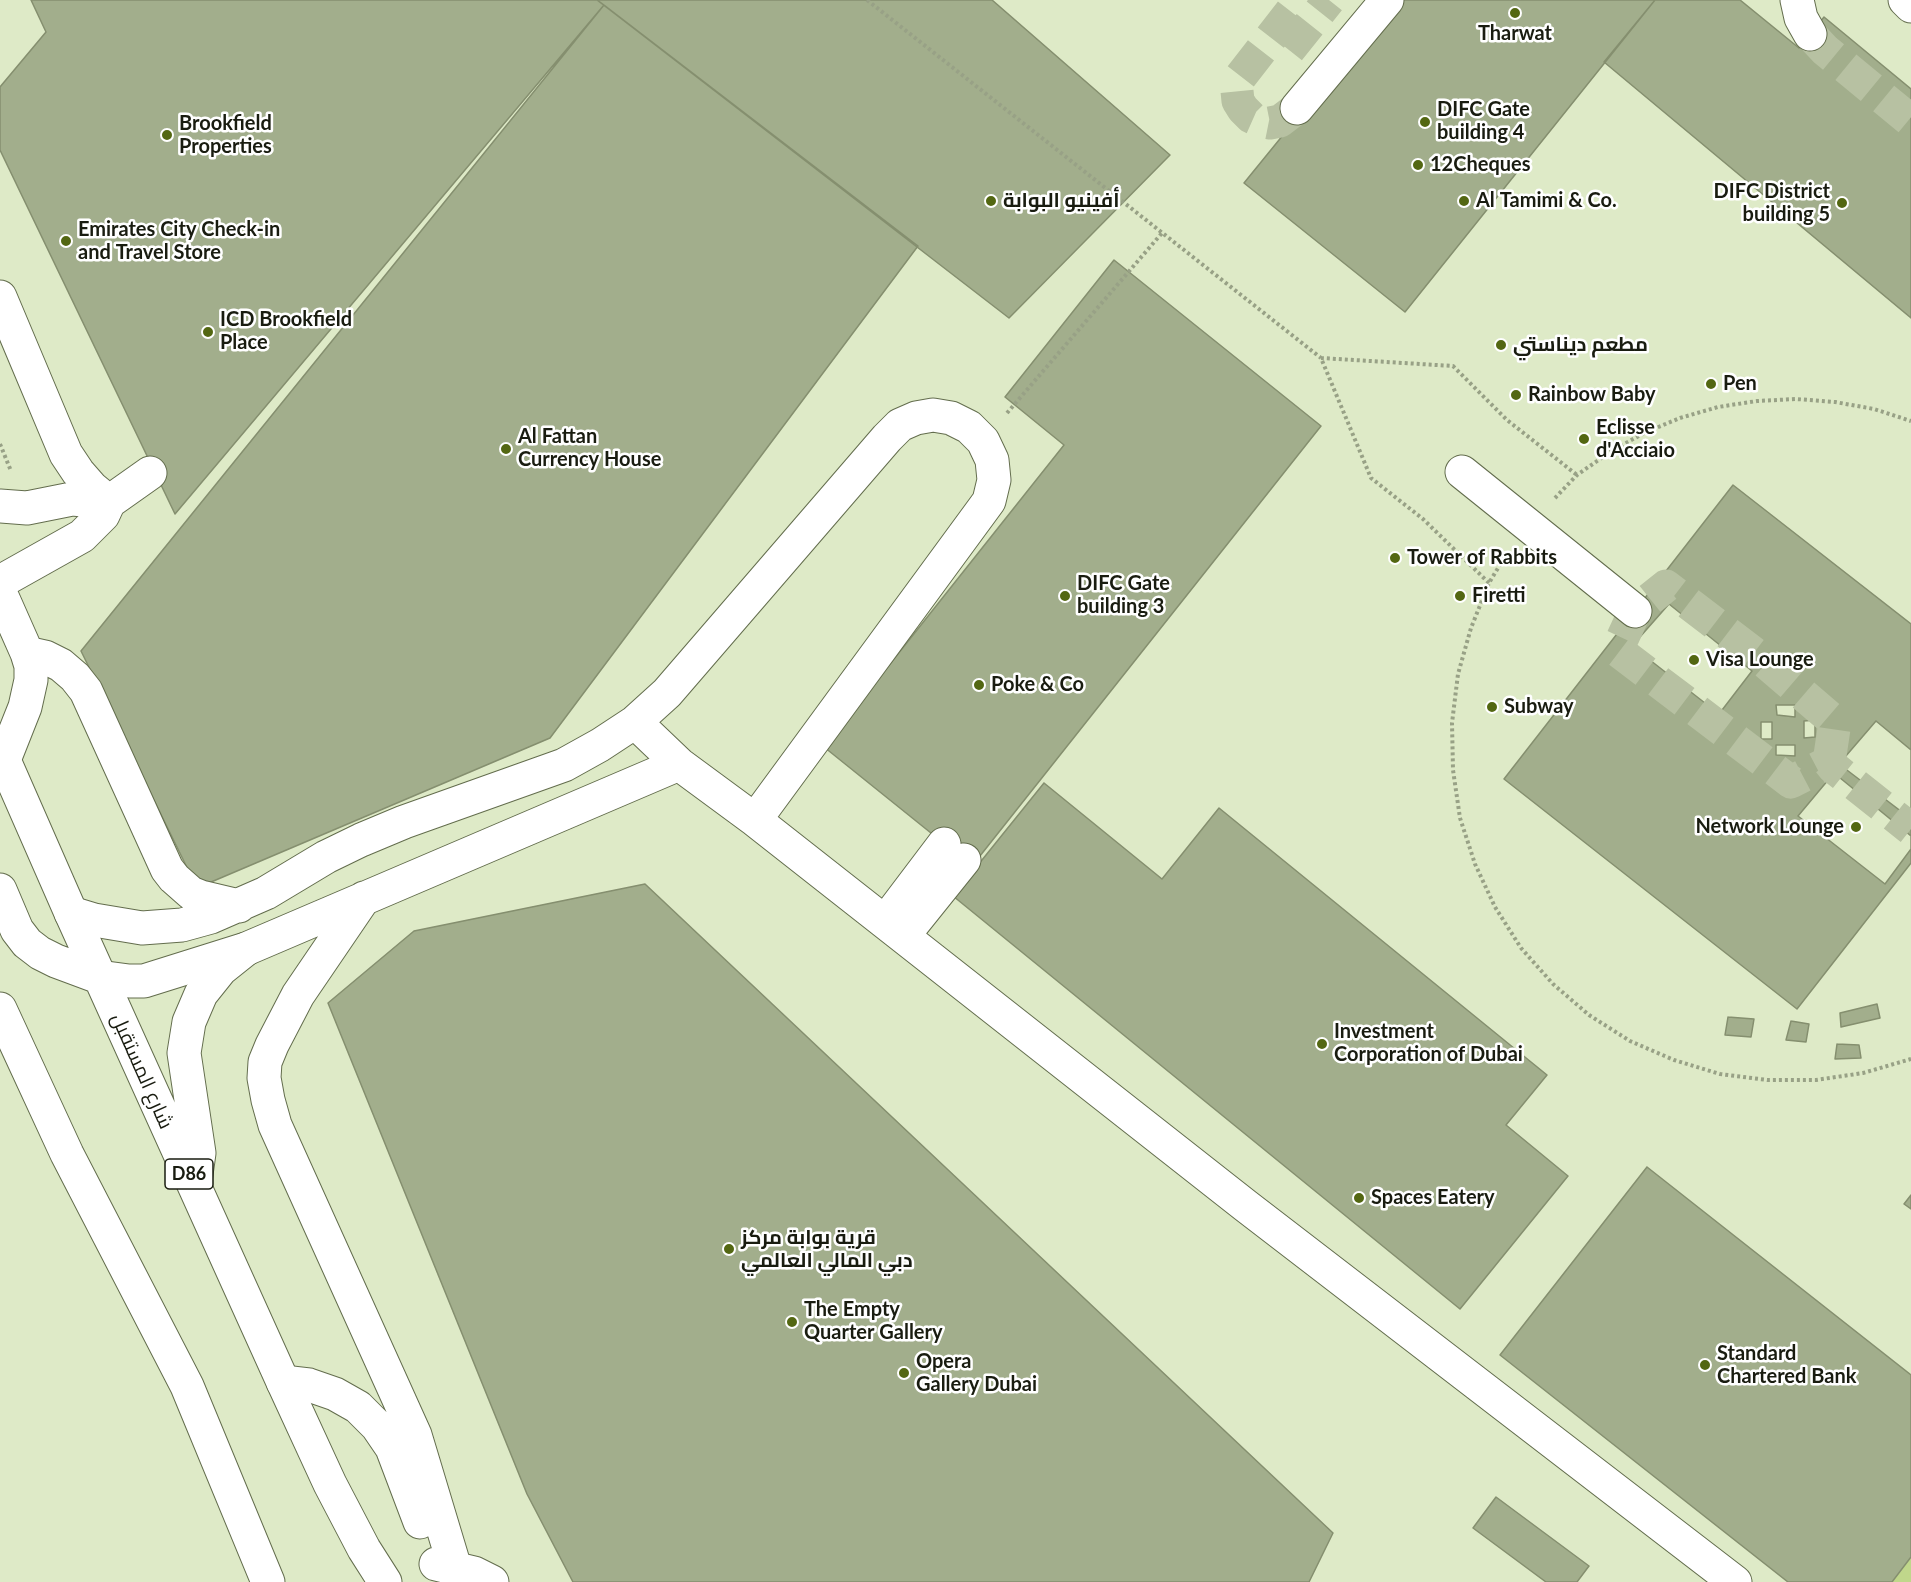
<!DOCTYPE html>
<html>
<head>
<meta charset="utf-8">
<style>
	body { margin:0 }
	canvas { display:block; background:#deeac7 }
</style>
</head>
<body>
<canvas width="1911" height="1582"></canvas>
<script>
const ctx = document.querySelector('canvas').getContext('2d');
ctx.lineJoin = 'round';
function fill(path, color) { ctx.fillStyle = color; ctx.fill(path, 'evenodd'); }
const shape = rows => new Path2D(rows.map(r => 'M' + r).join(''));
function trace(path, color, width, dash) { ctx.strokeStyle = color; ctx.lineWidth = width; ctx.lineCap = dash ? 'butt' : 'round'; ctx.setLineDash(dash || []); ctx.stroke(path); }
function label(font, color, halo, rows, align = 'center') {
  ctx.font = font + ' Lato,Cairo,sans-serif'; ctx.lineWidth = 5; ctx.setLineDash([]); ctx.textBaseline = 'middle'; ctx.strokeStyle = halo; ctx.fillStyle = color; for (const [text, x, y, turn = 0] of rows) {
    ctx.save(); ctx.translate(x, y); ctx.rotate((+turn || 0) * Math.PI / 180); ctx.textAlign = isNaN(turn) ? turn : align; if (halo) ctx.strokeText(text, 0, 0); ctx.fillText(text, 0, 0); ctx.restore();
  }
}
fill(shape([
	[1911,1557,1911,1582,1892,1582]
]), '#c0d78b');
const building = shape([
	[31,0,597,0,604,5,175,514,0,150,0,87,46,32,31,0],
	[597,0,992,0,1170,155,1009,318,597,0],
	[1393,0,1655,0,1405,312,1244,183,1393,0],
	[1655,0,1740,0,1799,48,1824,17,1911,89,1911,318,1604,62,1655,0],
	[604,5,918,246,550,738,197,888,81,651,604,5],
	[1114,260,1321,426,972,866,824,747,1064,445,1005,397,1114,260],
	[1733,485,1911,624,1911,863,1797,1009,1504,779,1733,485],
	[1669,604,1752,671,1719,714,1632,646,1669,604],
	[1776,705,1795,705,1795,717,1777,715,1776,705],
	[1815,720,1815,737,1804,738,1804,721,1815,720],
	[1876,721,1911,750,1911,819,1839,764,1876,721],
	[1761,722,1772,722,1772,739,1761,739,1761,722],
	[1776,745,1795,745,1795,756,1776,755,1776,745],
	[1834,773,1911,836,1911,849,1885,884,1798,816,1834,773],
	[1044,783,1162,879,1219,808,1547,1075,1506,1125,1568,1176,1460,1309,953,896,1044,783],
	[645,884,1333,1533,1309,1582,573,1582,527,1494,328,1003,414,931,645,884],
	[1877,1004,1880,1018,1841,1027,1840,1013,1877,1004],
	[1728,1017,1754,1019,1751,1037,1725,1035,1728,1017],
	[1791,1021,1809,1024,1806,1042,1786,1040,1791,1021],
	[1837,1044,1859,1045,1861,1058,1835,1059,1837,1044],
	[1647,1167,1911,1375,1911,1557,1892,1582,1788,1582,1500,1355,1647,1167],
	[1911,1195,1911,1209,1904,1204,1911,1195],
	[1496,1497,1589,1566,1577,1582,1546,1582,1473,1528,1496,1497]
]);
fill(building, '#a2ae8c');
trace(building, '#858f6f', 1.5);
trace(shape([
	[1810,34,1825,50,1911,121],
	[1289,50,1329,0],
	[1297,108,1280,121,1270,123,1260,121,1251,117,1243,109,1238,101,1237,91,1238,80,1300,0],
	[1829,762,1835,722,1764,661,1666,586,1635,611,1617,650,1791,782,1829,762,1833,767,1911,829]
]), '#b7c1a2', 33, [33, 16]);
const minor = shape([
	[1797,0,1801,18,1810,34],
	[1905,0,1911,6],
	[1297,108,1387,0],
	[0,297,66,454,78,472,92,488,109,502],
	[1462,472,1635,611],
	[0,506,27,508,72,499,109,502],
	[0,582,82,536,103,515,109,502,150,473],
	[0,592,27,653,31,666,31,680,25,707,4,760],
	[27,653,45,657,61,665,75,677,86,691,167,869,174,878,191,893,201,897,239,906],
	[635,722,679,764,755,820,1246,1206,1735,1582],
	[364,898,298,995,272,1045,265,1062,264,1078,268,1100,275,1125,415,1435,455,1568],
	[71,913,94,920,142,928,182,925,211,917,266,893,326,857,361,840,404,822,564,765,600,745,635,722,667,693,887,438,900,425,916,418,933,415,951,418,969,427,983,441,992,460,994,480,989,501,755,820],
	[885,922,944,844],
	[903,936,964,860],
	[99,977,129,981,144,981,246,949,679,764],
	[283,1382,309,1385,335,1394,358,1407,377,1426,392,1448,420,1522],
	[436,1564,474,1573,492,1582]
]);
const major = shape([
	[0,751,71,913,283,1382,330,1484,364,1549,385,1582],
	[0,890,17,930,27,943,40,953,56,961,99,977],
	[0,1009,67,1154,187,1386,268,1582],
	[195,1181,199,1153,184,1053,189,1022,201,994,221,969,246,949]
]);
trace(minor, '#636d4d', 35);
trace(major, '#636d4d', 35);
trace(shape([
	[867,0,1321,358],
	[1007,413,1162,233],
	[0,444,11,471],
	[1555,498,1577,475,1610,452,1644,433,1680,418,1718,407,1757,401,1796,399,1835,402,1874,409,1911,421],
	[1507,553,1489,583,1471,628,1458,674,1452,723,1453,770,1460,818,1475,864,1495,907,1521,948,1553,984,1589,1015,1630,1041,1674,1060,1720,1074,1767,1080,1816,1080,1863,1073,1911,1059],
	[1489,583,1423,519,1371,478,1321,358,1453,366,1507,420,1577,475]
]), '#98a186', 4, [3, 3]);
trace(minor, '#fff', 33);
trace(major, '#fff', 33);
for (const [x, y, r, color] of [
	[1515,13,6,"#536712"],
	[1425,122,6,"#536712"],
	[167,135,6,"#536712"],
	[1418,165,6,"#536712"],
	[991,201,6,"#536712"],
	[1464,201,6,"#536712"],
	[1842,203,6,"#536712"],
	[66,241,6,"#536712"],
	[208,332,6,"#536712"],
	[1501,345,6,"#536712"],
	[1711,384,6,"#536712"],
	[1516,395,6,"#536712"],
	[1584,439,6,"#536712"],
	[506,449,6,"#536712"],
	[1395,558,6,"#536712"],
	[1065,596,6,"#536712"],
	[1460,596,6,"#536712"],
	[1694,660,6,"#536712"],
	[979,685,6,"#536712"],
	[1492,707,6,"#536712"],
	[1856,827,6,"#536712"],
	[1322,1044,6,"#536712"],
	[1359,1198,6,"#536712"],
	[729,1249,6,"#536712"],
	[792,1322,6,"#536712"],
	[1705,1365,6,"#536712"],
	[904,1373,6,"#536712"]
]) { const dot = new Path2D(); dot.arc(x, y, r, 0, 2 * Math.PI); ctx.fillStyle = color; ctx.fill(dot); trace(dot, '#fff', 2); }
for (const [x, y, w] of [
	[189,1174,48]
]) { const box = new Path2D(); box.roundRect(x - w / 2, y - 15, w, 30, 4.5); ctx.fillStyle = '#fff'; ctx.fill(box); trace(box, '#191c10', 1.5); }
label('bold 18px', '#191c10', null, [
	["D86",189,1174]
]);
label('bold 20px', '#191c10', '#fff', [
	["Tharwat",1515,34,"center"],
	["DIFC Gate",1437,110],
	["building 4",1437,133],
	["Brookfield",179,124],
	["Properties",179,147],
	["12Cheques",1430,165],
	["DIFC District",1830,192,"right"],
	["building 5",1830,215,"right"],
	["أفينيو البوابة",1003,201],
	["Al Tamimi & Co.",1476,201],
	["Emirates City Check-in",78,230],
	["and Travel Store",78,253],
	["ICD Brookfield",220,320],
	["Place",220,343],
	["مطعم ديناستي",1513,345],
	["Pen",1723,384],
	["Rainbow Baby",1528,395],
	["Eclisse",1596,428],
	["d'Acciaio",1596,451],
	["Al Fattan",518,437],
	["Currency House",518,460],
	["Tower of Rabbits",1407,558],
	["DIFC Gate",1077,584],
	["building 3",1077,607],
	["Firetti",1472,596],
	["Visa Lounge",1706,660],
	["Poke & Co",991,685],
	["Subway",1504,707],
	["Network Lounge",1844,827,"right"],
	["Investment",1334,1032],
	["Corporation of Dubai",1334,1055],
	["Spaces Eatery",1371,1198],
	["قرية بوابة مركز",741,1238],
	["دبي المالي العالمي",741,1261],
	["The Empty",804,1310],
	["Quarter Gallery",804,1333],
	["Standard",1717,1354],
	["Chartered Bank",1717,1377],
	["Opera",916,1362],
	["Gallery Dubai",916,1385]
], 'left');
label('20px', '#191c10', '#fff', [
	["شارع المستقبل",142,1071,66]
]);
</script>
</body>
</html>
